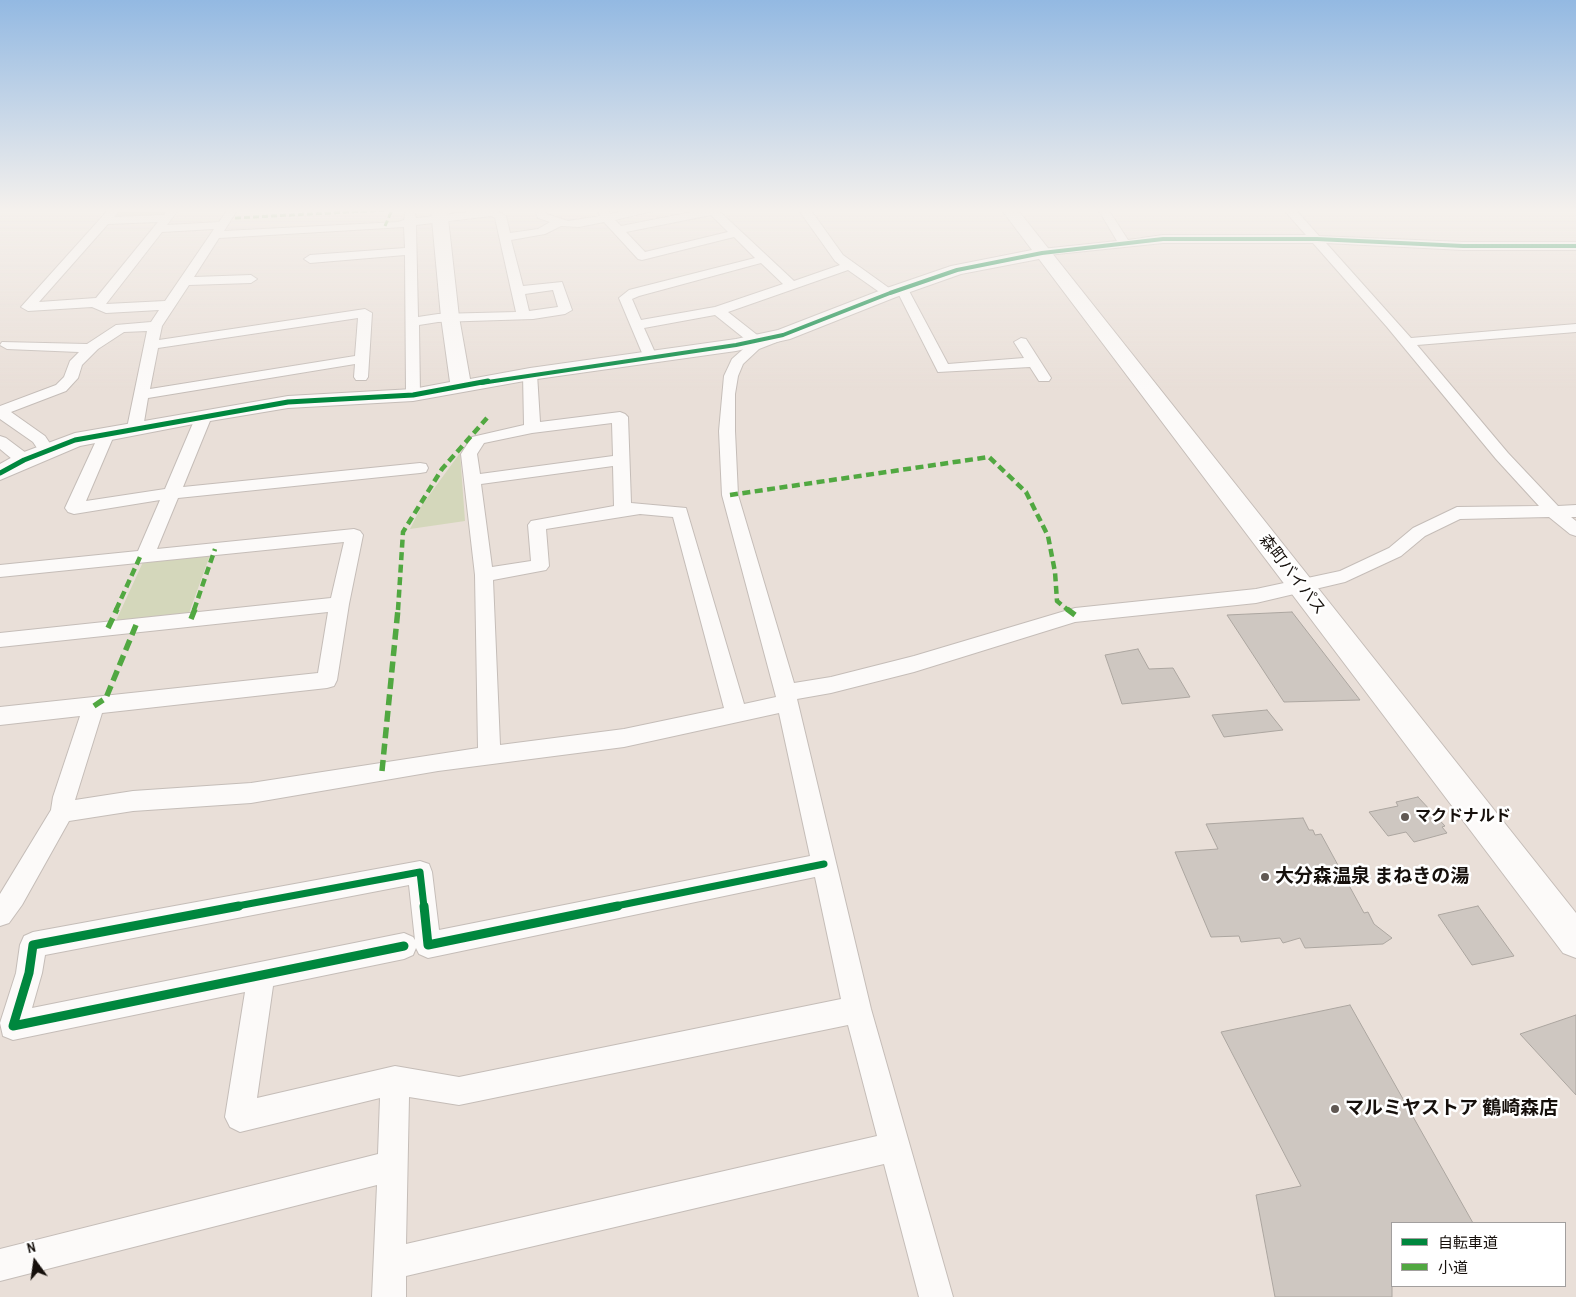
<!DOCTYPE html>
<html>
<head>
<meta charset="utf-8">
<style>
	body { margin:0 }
	#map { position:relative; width:1576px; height:1297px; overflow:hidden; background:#e9dfd8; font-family:"Archivo Narrow","Noto Sans JP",sans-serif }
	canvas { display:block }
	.legend { position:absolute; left:1391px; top:1222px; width:175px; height:65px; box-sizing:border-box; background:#fff; border:1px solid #a29f9e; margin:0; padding:6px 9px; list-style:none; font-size:15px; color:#16100c }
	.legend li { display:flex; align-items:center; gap:10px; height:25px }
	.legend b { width:25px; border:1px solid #a29f9e }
	.north { position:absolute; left:10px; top:1237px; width:50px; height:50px; -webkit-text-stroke:4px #fff; paint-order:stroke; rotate:346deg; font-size:14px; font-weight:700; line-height:20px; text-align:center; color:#16100c }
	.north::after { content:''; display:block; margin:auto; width:18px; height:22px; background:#16100c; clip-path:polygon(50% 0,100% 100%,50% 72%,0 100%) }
</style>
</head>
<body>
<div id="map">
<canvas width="1576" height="1297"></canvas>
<ul class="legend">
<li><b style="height:6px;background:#00873e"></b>自転車道</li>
<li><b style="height:6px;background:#51a841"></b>小道</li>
</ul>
<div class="north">N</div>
</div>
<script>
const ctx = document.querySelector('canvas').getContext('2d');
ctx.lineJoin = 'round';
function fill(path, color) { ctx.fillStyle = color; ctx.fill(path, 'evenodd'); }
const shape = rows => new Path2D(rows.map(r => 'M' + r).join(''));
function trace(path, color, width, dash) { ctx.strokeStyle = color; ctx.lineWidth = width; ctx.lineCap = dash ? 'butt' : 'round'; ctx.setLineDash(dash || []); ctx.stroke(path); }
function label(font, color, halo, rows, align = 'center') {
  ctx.font = font + ' "Archivo Narrow","Noto Sans JP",sans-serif'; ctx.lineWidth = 5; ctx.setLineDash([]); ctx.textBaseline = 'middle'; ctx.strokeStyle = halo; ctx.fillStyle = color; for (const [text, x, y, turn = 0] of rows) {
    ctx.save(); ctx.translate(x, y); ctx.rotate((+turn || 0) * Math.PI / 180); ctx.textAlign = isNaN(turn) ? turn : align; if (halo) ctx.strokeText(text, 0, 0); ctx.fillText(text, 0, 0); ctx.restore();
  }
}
fill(shape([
	[120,209,168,209,163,215,112,217],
	[460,453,465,521,410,529,422,505],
	[210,555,188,616,115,623,143,562]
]), '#d4d7bb');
const building = shape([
	[1292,612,1360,700,1284,702,1227,615,1292,612],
	[1138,649,1149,669,1173,668,1190,697,1122,704,1105,655,1138,649],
	[1267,710,1283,730,1224,737,1212,715,1267,710],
	[1418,797,1445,826,1442,827,1447,833,1414,842,1406,832,1388,836,1369,812,1398,806,1396,802,1418,797],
	[1303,818,1309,830,1313,830,1315,835,1321,834,1364,913,1368,912,1374,924,1392,938,1383,944,1305,948,1300,938,1283,943,1280,938,1241,942,1239,936,1211,937,1175,852,1218,849,1206,824,1303,818],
	[1478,906,1514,956,1472,965,1438,915,1478,906],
	[1350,1005,1473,1223,1392,1223,1392,1297,1275,1297,1256,1195,1301,1186,1221,1032,1350,1005],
	[1576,1015,1576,1095,1520,1034,1576,1015]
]);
fill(building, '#cec7c1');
trace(building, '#aca6a0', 1);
const street = shape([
	[109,209,121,209,114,217,164,215,168,209,179,209,167,225,219,222,228,209,238,209,224,231,398,222,404,220,406,209,414,209,416,218,494,209,506,216,510,233,538,229,550,222,538,218,535,209,545,209,547,214,568,221,600,216,597,209,607,209,610,214,634,209,655,209,653,211,615,220,621,226,707,209,717,209,794,281,840,265,835,261,798,209,810,209,843,255,896,293,890,297,885,296,848,270,728,312,761,338,777,333,784,337,782,340,759,349,743,364,738,376,735,394,735,431,738,495,794,683,831,677,914,656,1075,608,1256,589,1340,571,1389,548,1413,528,1457,507,1539,506,1496,459,1387,327,1313,243,1163,243,1038,256,1036,253,1038,250,1042,249,1117,241,1098,209,1108,209,1128,240,1163,235,1306,235,1283,209,1295,209,1319,236,1463,242,1576,242,1576,250,1463,250,1326,243,1411,338,1576,324,1576,332,1417,345,1508,453,1558,506,1576,505,1576,517,1571,517,1576,521,1576,536,1570,534,1549,517,1460,519,1425,536,1401,556,1345,582,1256,603,1075,622,914,672,831,693,797,699,871,1009,953,1297,919,1297,884,1164,406,1276,406,1297,372,1297,377,1185,0,1281,0,1249,378,1154,380,1098,240,1132,230,1127,225,1117,245,992,13,1040,3,1036,0,1023,16,973,20,945,24,936,33,932,420,861,429,864,432,872,439,930,810,856,779,713,624,747,438,771,251,803,133,811,69,821,22,905,9,923,0,926,0,894,51,810,53,797,80,716,0,725,0,707,318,673,328,612,0,647,0,633,331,598,344,542,0,577,0,565,138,551,160,500,74,514,68,512,65,508,101,430,107,428,115,433,86,501,165,489,196,416,204,411,212,416,183,487,420,463,426,464,428,468,426,472,420,473,178,498,157,549,354,529,360,531,363,535,349,604,337,680,334,686,327,688,102,713,75,800,133,791,251,783,478,748,475,575,461,454,472,437,524,425,523,374,530,370,537,374,540,422,620,412,625,414,628,417,631,503,686,508,744,704,776,697,722,495,719,431,724,376,732,359,750,343,715,315,644,328,657,357,655,360,645,360,619,298,629,290,755,258,734,237,642,260,638,259,604,222,579,227,561,226,545,234,511,240,523,286,562,282,572,310,565,314,533,319,438,322,419,325,420,395,413,399,406,395,405,255,310,263,304,259,310,255,405,248,404,227,219,238,194,277,251,275,257,279,251,283,189,285,162,326,159,340,365,309,372,313,368,377,366,380,356,380,354,377,355,364,148,398,143,428,135,433,127,428,147,331,124,332,98,349,82,365,78,378,66,391,11,412,45,436,55,451,47,456,41,454,33,442,0,419,0,406,56,385,64,377,70,361,79,352,7,349,0,345,2,342,87,344,116,325,151,322,159,310,106,313,92,307,28,311,21,307,109,209],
	[711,215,728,232,645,252,626,232,711,215],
	[491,216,495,218,516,312,438,314,418,317,416,225,491,216],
	[158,222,96,298,39,302,108,224,158,222],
	[214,229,165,301,106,304,162,232,214,229],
	[761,263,783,284,715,307,641,320,632,299,639,296,761,263],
	[553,290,558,307,529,311,525,294,553,290],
	[358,318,355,356,150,389,158,348,358,318],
	[612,423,613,456,480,474,477,454,484,443,532,433,612,423],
	[613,466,614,506,531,521,528,525,531,561,492,567,481,484,613,466],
	[640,514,673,517,724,708,624,729,500,745,493,580,546,570,549,566,546,529,640,514],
	[815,877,841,999,459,1077,395,1066,257,1098,273,986,404,959,413,955,416,948,419,954,428,958,815,877],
	[409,885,415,940,413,937,404,933,32,1008,42,973,45,955,409,885],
	[848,1025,877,1136,406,1244,409,1097,459,1105,848,1025],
	[902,285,908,289,948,364,1024,358,1014,342,1021,338,1026,339,1051,378,1049,381,1039,381,1030,367,938,372,896,289,902,285],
	[0,436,6,438,30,456,32,460,30,464,18,464,0,449,0,436]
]);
const secondary = shape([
	[431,209,447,209,459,317,470,379,530,368,736,339,778,330,884,289,951,266,1032,250,1001,209,1017,209,1576,913,1576,958,1563,953,1039,259,961,274,896,297,790,339,736,351,530,380,413,401,288,408,204,422,80,446,0,480,0,464,16,455,75,433,288,396,413,389,450,382,441,317,431,209]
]);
trace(street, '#c5bdb8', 2);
trace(secondary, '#c5bdb8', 2);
fill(street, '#fcfaf9');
fill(secondary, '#fcfaf9');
trace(shape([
	[235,218,405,209],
	[385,226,392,210]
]), '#51a841', 3, [6, 3]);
trace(shape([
	[730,495,989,457,1026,492,1048,536,1055,572,1057,601,1068,610],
	[116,610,140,557],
	[194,610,215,549],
	[398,610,403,532,442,469,487,418]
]), '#51a841', 4.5, [8, 4.5]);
trace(shape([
	[1067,609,1075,615],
	[191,619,195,609],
	[108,628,117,609],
	[94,706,106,698,136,625],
	[382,771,398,609]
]), '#51a841', 5.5, [11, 5.5]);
trace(shape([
	[481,383,736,345,783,335,890,293,957,270,1042,253,1163,239,1317,239,1463,246,1576,246]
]), '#00873e', 4);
trace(shape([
	[0,473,24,460,75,440,288,402,413,395,488,381]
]), '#00873e', 5);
trace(shape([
	[232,907,420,872,424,907],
	[611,907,824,864]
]), '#00873e', 7);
trace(shape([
	[239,906,33,945,29,973,13,1026,404,946],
	[424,906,428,945,618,906]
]), '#00873e', 9);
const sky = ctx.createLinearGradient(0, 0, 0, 390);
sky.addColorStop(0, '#93b9e2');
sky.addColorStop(0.54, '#f5f1ed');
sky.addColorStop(1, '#f5f1ed00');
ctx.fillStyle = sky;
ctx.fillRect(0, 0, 1576, 390);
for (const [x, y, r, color] of [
	[1405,817,5,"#605853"],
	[1265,877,5,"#605853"],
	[1335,1109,5,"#605853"]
]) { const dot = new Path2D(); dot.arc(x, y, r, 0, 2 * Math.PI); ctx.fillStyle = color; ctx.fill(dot); trace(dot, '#fff', 2); }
label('16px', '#16100c', '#fff', [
	["森町バイパス",1292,575,52]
]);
label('bold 16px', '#16100c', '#fff', [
	["マクドナルド",1415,817]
], 'left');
label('bold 19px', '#16100c', '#fff', [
	["大分森温泉 まねきの湯",1275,877],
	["マルミヤストア 鶴崎森店",1345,1109]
], 'left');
</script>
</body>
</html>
